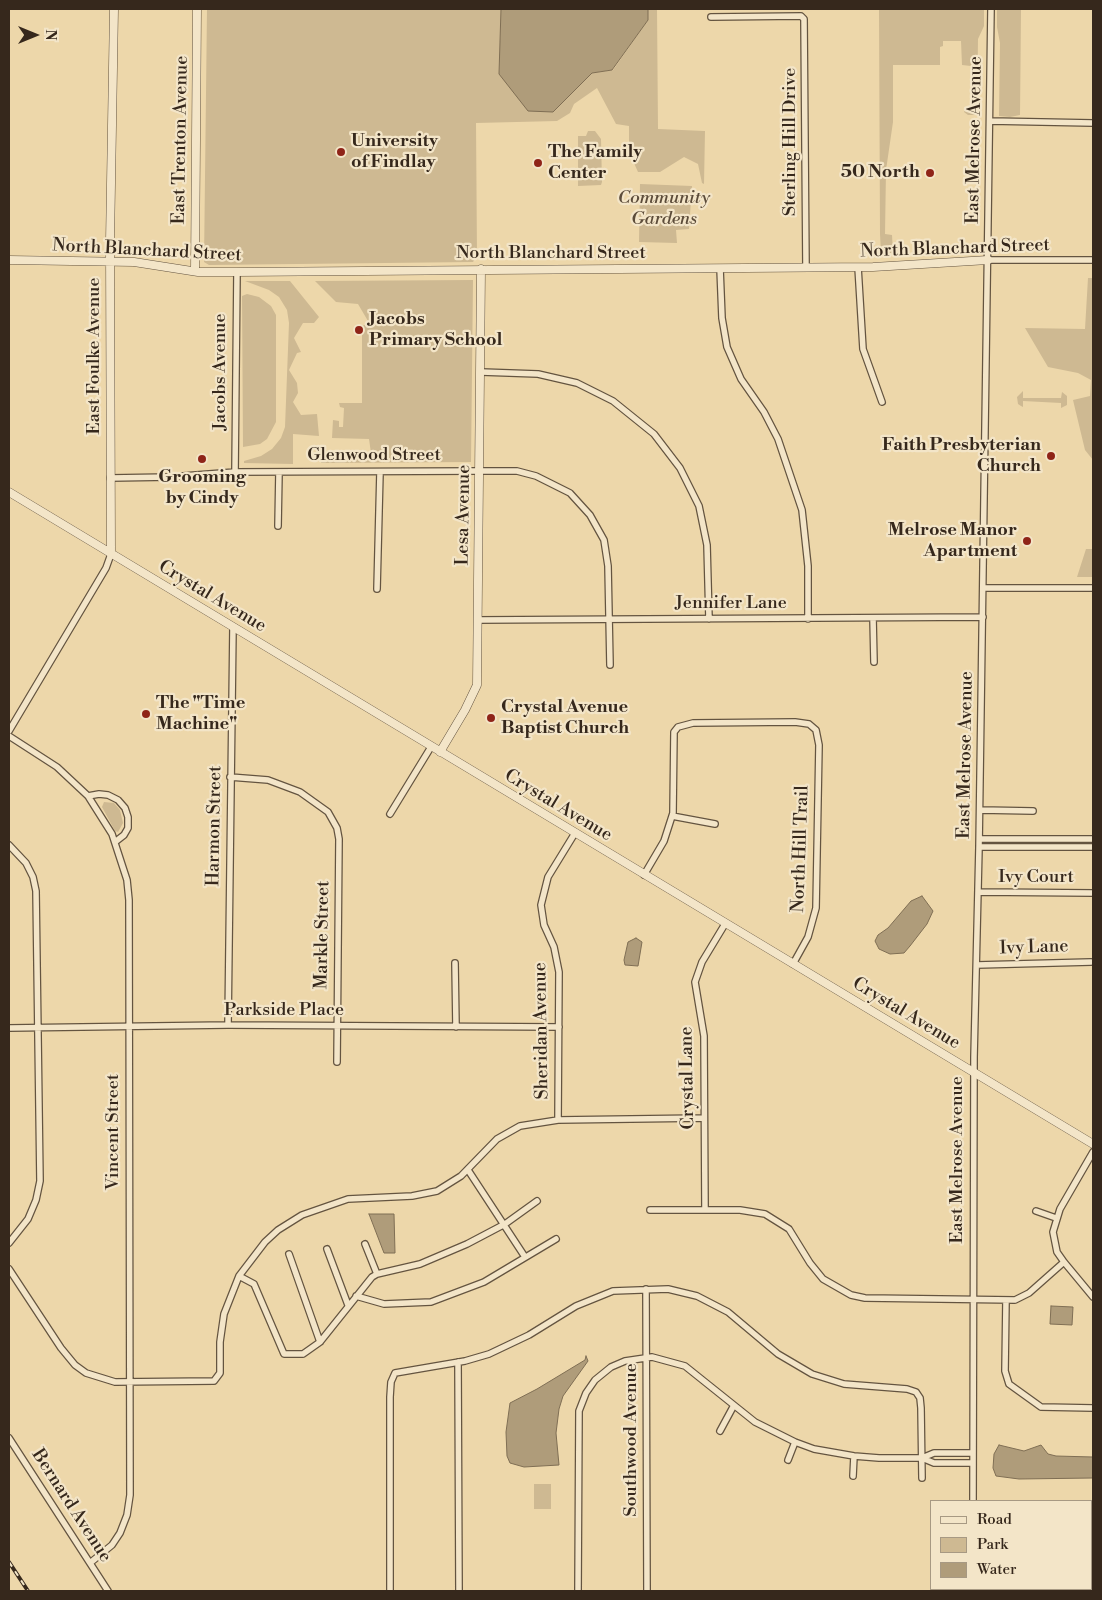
<!DOCTYPE html>
<html>
<head>
<meta charset="utf-8">
<style>
	body { margin:0 }
	#map { position:relative; width:1102px; height:1600px; overflow:hidden; background:#edd7aa; font-family:"Libre Bodoni",serif }
	canvas { display:block }
	.frame { position:absolute; inset:0; border:10px solid #36281c; pointer-events:none }
	.legend { position:absolute; left:930px; top:1500px; width:162px; height:90px; box-sizing:border-box; background:#f3e5c8; border:1px solid #a79983; margin:0; padding:6px 9px; list-style:none; font-size:15px; color:#36281c }
	.legend li { display:flex; align-items:center; gap:10px; height:25px }
	.legend b { width:25px; border:1px solid #a79983 }
	.north { position:absolute; left:10px; top:10px; width:50px; height:50px; -webkit-text-stroke:4px #f3e5c8; paint-order:stroke; rotate:90deg; font-size:14px; font-weight:700; line-height:20px; text-align:center; color:#36281c }
	.north::after { content:''; display:block; margin:auto; width:18px; height:22px; background:#36281c; clip-path:polygon(50% 0,100% 100%,50% 72%,0 100%) }
</style>
</head>
<body>
<div id="map">
<canvas width="1102" height="1600"></canvas>
<div class="frame"></div>
<ul class="legend">
<li><b style="height:6px;background:#f3e5c8"></b>Road</li>
<li><b style="height:14px;background:#ceb992"></b>Park</li>
<li><b style="height:14px;background:#af9c7a"></b>Water</li>
</ul>
<div class="north">N</div>
</div>
<script>
const ctx = document.querySelector('canvas').getContext('2d');
ctx.lineJoin = 'round';
function fill(path, color) { ctx.fillStyle = color; ctx.fill(path, 'evenodd'); }
const shape = rows => new Path2D(rows.map(r => 'M' + r).join(''));
function trace(path, color, width, dash) { ctx.strokeStyle = color; ctx.lineWidth = width; ctx.lineCap = dash ? 'butt' : 'round'; ctx.setLineDash(dash || []); ctx.stroke(path); }
function label(font, color, halo, rows, align = 'center') {
  ctx.font = font + ' "Libre Bodoni",serif'; ctx.lineWidth = 4.5; ctx.setLineDash([]); ctx.textBaseline = 'middle'; ctx.strokeStyle = halo; ctx.fillStyle = color; for (const [text, x, y, turn = 0] of rows) {
    ctx.save(); ctx.translate(x, y); ctx.rotate((+turn || 0) * Math.PI / 180); ctx.textAlign = isNaN(turn) ? turn : align; if (halo) ctx.strokeText(text, 0, 0); ctx.fillText(text, 0, 0); ctx.restore();
  }
}
fill(shape([
	[207,9,501,9,499,74,553,112,592,73,613,70,648,20,648,9,657,9,658,129,705,131,704,184,702,183,698,164,684,157,660,172,638,172,629,152,629,126,616,124,597,88,574,104,570,113,557,121,476,123,477,256,473,262,209,265,204,262],
	[879,9,984,9,984,26,978,39,977,115,968,115,964,112,965,110,971,110,971,66,962,65,961,41,943,41,943,46,940,47,940,65,893,65,893,122,886,170,885,234,892,235,893,253,881,253,880,234],
	[997,9,1021,9,1020,115,1010,117,999,116,1000,43,997,27],
	[588,131,595,131,601,139,602,182,601,185,578,186,578,136,586,136],
	[640,184,692,186,689,229,676,230,677,243,639,242],
	[1088,278,1093,278,1093,460,1085,450,1073,400,1090,396,1091,380,1078,373,1048,367,1025,328,1085,329],
	[473,280,471,462,321,463,323,454,371,453,369,439,332,438,333,420,339,421,339,427,343,427,344,408,340,407,339,403,362,403,362,326,367,324,368,321,358,304,336,302,315,281],
	[245,281,290,281,319,317,314,323,303,323,294,338,301,352,297,353,289,370,297,383,298,393,293,402,301,415,317,414,319,436,293,434,293,464,244,463,244,461,261,456,272,449,281,438,285,427,289,323,287,310,279,297,269,290],
	[247,294,259,297,271,306,276,315,276,422,267,439,260,444,243,447,242,296],
	[1023,391,1023,398,1061,398,1062,392,1067,396,1067,405,1061,408,1061,403,1023,401,1023,407,1021,406,1018,404,1017,397],
	[1086,549,1093,549,1093,577,1077,577],
	[104,802,114,803,120,810,123,823,118,832,115,831,102,807],
	[534,1484,551,1484,551,1509,534,1509]
]), '#ceb992');
const water = shape([
	[501,9,648,9,648,20,612,70,592,73,553,112,528,111,499,74,501,9],
	[922,896,933,911,927,924,910,946,904,953,890,954,879,949,875,941,878,935,888,928,911,901,922,896],
	[636,938,642,942,638,966,625,965,624,960,628,942,636,938],
	[369,1214,394,1214,395,1253,384,1253,369,1214],
	[1051,1306,1073,1307,1072,1325,1050,1324,1051,1306],
	[586,1356,588,1361,563,1396,559,1409,556,1433,559,1465,524,1467,510,1463,507,1456,506,1432,510,1403,537,1389,585,1360,586,1356],
	[999,1445,1024,1451,1041,1445,1048,1454,1056,1456,1093,1457,1093,1478,1019,1479,996,1476,993,1468,994,1454,999,1445]
]);
fill(water, '#af9c7a');
trace(water, '#7f6e54', 1);
const minor = shape([
	[711,17,801,16,804,19,806,268],
	[990,121,1093,123],
	[988,260,1093,260],
	[858,267,863,349,882,402],
	[720,268,722,318,727,347,741,379,764,412,778,439,802,510,808,566,808,619],
	[481,372,538,374,577,383,613,401,654,434,680,468,699,506,707,545,709,619],
	[235,472,237,272],
	[110,478,170,477,235,472,480,471,517,471,536,476,570,493,590,515,604,540,608,566,610,665],
	[278,526,279,472],
	[983,588,1093,588],
	[377,589,380,472],
	[873,618,874,662],
	[478,620,983,617],
	[9,731,106,568,111,554],
	[9,736,57,767,88,796,112,834,127,880,129,900,130,1495,127,1515,120,1533,112,1545,90,1563],
	[230,777,268,780,300,792,328,812,337,828,339,839,337,1062],
	[88,796,99,794,108,795,118,800,125,808,128,817,128,828,124,835,115,842],
	[980,810,1033,811],
	[390,814,431,747],
	[672,816,715,824],
	[980,839,1093,839],
	[9,845,26,863,33,877,36,891,40,1181,36,1200,28,1219,9,1243],
	[979,847,1093,847],
	[644,875,664,841,673,813,674,732,678,727,693,723,795,722,809,724,816,730,819,745,816,908,808,937,793,964],
	[979,892,1093,893],
	[455,963,456,1027],
	[977,965,1091,962],
	[228,1025,233,627],
	[9,1028,228,1025,559,1027],
	[558,1120,559,972,554,947,544,925,541,905,548,877,575,833],
	[1093,1152,1060,1209,1053,1232,1057,1252,1064,1262,1093,1297],
	[468,1170,525,1257],
	[650,1210,740,1210,765,1214,789,1229,810,1263,823,1279,851,1295,865,1298,1015,1300,1029,1293,1064,1262],
	[705,1210,704,1036,695,982,702,962,725,924],
	[1036,1211,1056,1218],
	[365,1244,377,1274],
	[327,1249,348,1305],
	[289,1254,320,1342],
	[9,1269,61,1348,75,1365,86,1373,115,1382,214,1381,220,1373,220,1342,224,1314,239,1276,265,1242,278,1230,302,1215,348,1199,412,1196,437,1191,461,1176,497,1139,520,1126,558,1120,704,1118],
	[239,1276,254,1284,284,1354,303,1354,320,1342,372,1277,377,1274,420,1264,467,1244,505,1224,537,1201],
	[646,1289,647,1591],
	[356,1296,384,1304,431,1302,484,1282,556,1239],
	[1006,1300,1005,1371,1009,1384,1041,1407,1093,1408],
	[458,1362,459,1591],
	[720,1431,733,1407],
	[9,1438,108,1591],
	[922,1458,934,1463,973,1463],
	[788,1460,795,1442],
	[853,1476,854,1456],
	[973,1501,974,1057,979,847,991,9],
	[1091,1535,1093,1535],
	[973,1589,973,1591],
	[390,1591,390,1397,391,1382,395,1373,465,1361,489,1354,529,1335,576,1306,613,1291,668,1289,697,1296,728,1312,778,1354,812,1374,844,1384,907,1389,916,1392,920,1398,921,1408,922,1478],
	[578,1591,579,1411,586,1393,595,1380,611,1367,625,1361,652,1357,685,1366,755,1422,795,1442,814,1449,854,1456,879,1458,922,1458,934,1453,973,1453]
]);
const tertiary = shape([
	[9,260,134,262,198,272,237,272,873,267,988,260],
	[195,271,197,9],
	[9,492,1093,1144],
	[111,554,110,242,114,9],
	[440,752,465,710,477,685,481,269]
]);
trace(minor, '#645440', 8);
trace(tertiary, '#645440', 9);
trace(minor, '#f3e5c8', 5.5);
trace(tertiary, '#f3e5c8', 8);
const rail = shape([
	[9,1562,28,1591]
]);
trace(rail, '#36281c', 4);
trace(rail, '#f3e5c8', 2, [5.5]);
for (const [x, y, r, color] of [
	[341,152,5,"#8f2418"],
	[538,163,5,"#8f2418"],
	[930,173,5,"#8f2418"],
	[359,330,5,"#8f2418"],
	[1051,456,5,"#8f2418"],
	[202,459,5,"#8f2418"],
	[1027,541,5,"#8f2418"],
	[146,714,5,"#8f2418"],
	[491,718,5,"#8f2418"]
]) { const dot = new Path2D(); dot.arc(x, y, r, 0, 2 * Math.PI); ctx.fillStyle = color; ctx.fill(dot); trace(dot, '#f3e5c8', 2); }
label('18px', '#36281c', '#f3e5c8', [
	["East Trenton Avenue",181,140,-89],
	["East Melrose Avenue",975,140,-89],
	["Sterling Hill Drive",791,142,-90],
	["North Blanchard Street",955,249,-2],
	["North Blanchard Street",147,251,3],
	["North Blanchard Street",551,254],
	["East Foulke Avenue",95,356,-90],
	["Jacobs Avenue",221,372,-90],
	["Glenwood Street",374,456],
	["Lesa Avenue",464,515,-89],
	["Crystal Avenue",212,597,31],
	["Jennifer Lane",731,604],
	["East Melrose Avenue",966,755,-89],
	["Crystal Avenue",558,806,31],
	["Harmon Street",215,826,-89],
	["North Hill Trail",801,849,-88],
	["Ivy Court",1036,878],
	["Markle Street",323,935,-89],
	["Ivy Lane",1034,948,-2],
	["Parkside Place",284,1011],
	["Crystal Avenue",906,1014,31],
	["Sheridan Avenue",542,1031,-91],
	["Crystal Lane",688,1078,-91],
	["Vincent Street",114,1132,-90],
	["East Melrose Avenue",958,1160,-90],
	["Southwood Avenue",632,1440,-90],
	["Bernard Avenue",71,1506,57]
]);
label('bold 18px', '#36281c', '#f3e5c8', [
	["University",351,142],
	["of Findlay",351,163],
	["The Family",548,153],
	["Center",548,174],
	["50 North",920,173,"right"],
	["Jacobs",369,320],
	["Primary School",369,341],
	["Faith Presbyterian",1041,446,"right"],
	["Church",1041,467,"right"],
	["Grooming",202,478,"center"],
	["by Cindy",202,499,"center"],
	["Melrose Manor",1017,531,"right"],
	["Apartment",1017,552,"right"],
	["The \"Time",156,704],
	["Machine\"",156,725],
	["Crystal Avenue",501,708],
	["Baptist Church",501,729]
], 'left');
label('italic 18px', '#5c4c3a', '#f3e5c8', [
	["Community",664,199],
	["Gardens",664,220]
]);
</script>
</body>
</html>
